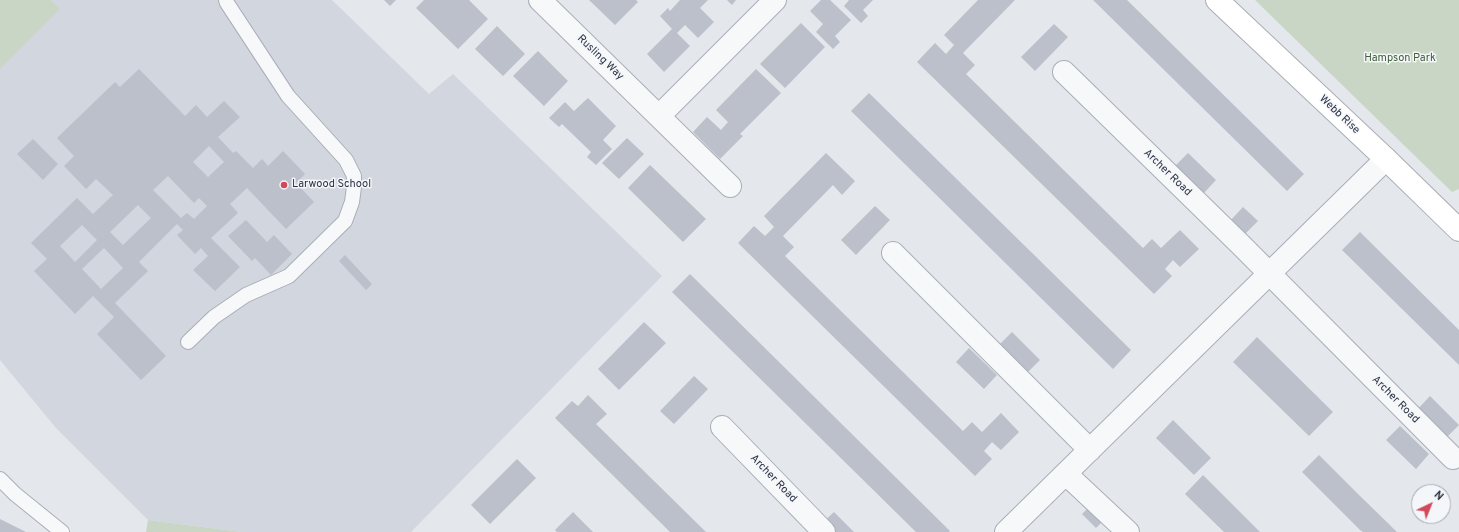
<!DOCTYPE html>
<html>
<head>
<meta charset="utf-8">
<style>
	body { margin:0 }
	#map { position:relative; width:1459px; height:532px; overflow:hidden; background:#e4e7ec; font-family:Overpass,sans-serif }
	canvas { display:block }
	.north { position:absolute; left:1411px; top:484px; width:40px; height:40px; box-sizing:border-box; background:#f4f6f9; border:1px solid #a4a8b1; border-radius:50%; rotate:43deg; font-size:11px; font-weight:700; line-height:16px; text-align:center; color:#2b3445 }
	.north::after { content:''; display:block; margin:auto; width:14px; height:18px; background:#d1495b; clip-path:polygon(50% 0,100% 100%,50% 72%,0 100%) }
</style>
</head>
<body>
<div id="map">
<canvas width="1459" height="532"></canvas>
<div class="north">N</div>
</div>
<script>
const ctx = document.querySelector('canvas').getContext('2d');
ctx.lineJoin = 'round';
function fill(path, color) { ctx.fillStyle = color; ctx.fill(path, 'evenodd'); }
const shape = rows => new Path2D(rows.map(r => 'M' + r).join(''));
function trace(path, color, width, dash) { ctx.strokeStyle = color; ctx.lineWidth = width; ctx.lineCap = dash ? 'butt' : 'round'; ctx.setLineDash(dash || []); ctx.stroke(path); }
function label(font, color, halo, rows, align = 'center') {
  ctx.font = font + ' Overpass,sans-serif'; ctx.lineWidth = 3; ctx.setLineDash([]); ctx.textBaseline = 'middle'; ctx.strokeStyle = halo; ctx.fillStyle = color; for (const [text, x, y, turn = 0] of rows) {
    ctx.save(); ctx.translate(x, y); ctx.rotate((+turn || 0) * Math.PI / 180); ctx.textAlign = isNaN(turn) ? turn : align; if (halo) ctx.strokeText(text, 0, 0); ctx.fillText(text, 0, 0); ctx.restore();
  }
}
fill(shape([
	[0,0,332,0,429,94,453,74,662,276,411,532,242,532,148,520,56,428,0,360]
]), '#d2d6de');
fill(shape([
	[0,0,50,0,60,9,0,69],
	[1255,0,1459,0,1459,189,1452,192],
	[148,520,242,532,146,532]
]), '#c9d6c5');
fill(shape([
	[384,0,396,0,390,6],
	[424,0,469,0,488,19,458,49,416,8],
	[589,0,636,0,638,2,615,25],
	[680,0,708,0,700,8,714,22,698,38,685,25,677,33,690,46,664,72,647,54,672,29,660,16,668,8,670,11],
	[727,0,736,0,732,5],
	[821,0,830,0,851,20,835,36,840,42,833,49,816,32,823,24,810,11],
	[849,0,873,0,863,10,868,16,861,23,844,6],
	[978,0,1015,0,963,53,975,65,966,74,1143,248,1152,239,1161,248,1180,230,1199,249,1180,267,1173,260,1165,269,1172,276,1154,294,917,62,935,43,946,54,954,45,944,35],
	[1093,0,1127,0,1304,174,1287,191],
	[801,23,825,47,785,88,760,64],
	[1054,24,1068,37,1035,71,1021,57],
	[497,26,525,54,503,76,475,49],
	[538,51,568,81,544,106,513,76],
	[139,69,185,116,196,105,207,117,224,101,240,117,218,137,233,153,236,151,253,168,262,159,268,166,283,151,305,174,296,183,314,202,286,229,247,188,230,204,238,213,211,238,240,267,215,291,193,270,208,256,201,248,195,254,177,235,183,230,177,224,139,262,148,271,115,303,166,356,141,380,97,334,114,317,93,296,75,314,34,271,47,259,31,243,77,198,93,214,113,195,96,179,86,189,64,166,74,156,57,138,115,82,120,87],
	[209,146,224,162,208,177,193,162],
	[168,176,194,203,199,198,207,206,194,219,187,213,181,218,153,190],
	[138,205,151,218,123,245,110,232],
	[82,225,97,240,75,262,60,246],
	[104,248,123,268,101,289,82,269],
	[756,69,781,93,740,134,743,136,720,159,693,132,707,117,721,130,728,122,716,110],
	[869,93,1131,350,1113,369,851,111],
	[588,98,616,126,603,140,612,149,596,165,587,157,591,152,562,124,559,127,549,118,565,102,574,111],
	[627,138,644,154,619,179,602,163],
	[33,139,58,164,43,180,17,154],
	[826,153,855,181,842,195,833,185,783,236,794,247,785,256,963,431,972,422,982,432,1001,413,1019,432,1001,450,992,442,984,451,992,459,975,476,738,243,754,226,765,236,774,227,764,216],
	[1188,153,1216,180,1203,194,1175,166],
	[650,165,706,219,683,242,628,188],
	[875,206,890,220,856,255,841,240],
	[1243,207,1258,221,1244,235,1230,221],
	[246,220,267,242,274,235,292,254,271,275,255,258,252,261,228,236],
	[1360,232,1459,330,1459,365,1342,250],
	[345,255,372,284,366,290,339,261],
	[690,274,950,531,949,532,916,532,672,292],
	[644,322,666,343,619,390,598,369],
	[1012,332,1040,360,1026,374,998,346],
	[1257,337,1333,412,1309,436,1233,362],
	[969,348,997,375,984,389,956,362],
	[694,376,708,389,674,424,660,411],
	[588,395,607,414,596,424,706,532,670,532,555,418,572,401,578,406],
	[1430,396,1459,425,1445,439,1416,411],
	[1173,420,1211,458,1194,475,1156,438],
	[1400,426,1429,454,1416,469,1386,440],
	[1319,455,1358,494,1397,532,1363,532,1360,530,1302,472],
	[517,459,536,478,490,524,471,505],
	[1203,475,1260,532,1224,532,1185,494],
	[1094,502,1108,516,1096,528,1082,514],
	[573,512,593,532,557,532,555,530],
	[834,512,854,532,827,532,820,525],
	[0,519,26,532,0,532]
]), '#bbc0ca');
const lane = shape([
	[188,342,214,317,246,295,289,276,345,221,352,202,354,187,354,176,346,160,288,96,227,3,226,0],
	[0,479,15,494,62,532]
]);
const street = shape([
	[540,0,730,186],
	[1064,72,1241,245,1453,458],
	[659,116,775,0],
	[893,253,1090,450],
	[722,427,824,532],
	[1066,474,1128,532],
	[1006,532,1386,159]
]);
const secondary = shape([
	[1217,0,1386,159,1459,230]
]);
trace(lane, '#a9aeb7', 16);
trace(street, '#a9aeb7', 24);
trace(secondary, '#a9aeb7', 24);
trace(lane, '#f7f8fa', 14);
trace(street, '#f7f8fa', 22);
trace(secondary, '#fff', 22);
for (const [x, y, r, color] of [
	[284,185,4,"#d1495b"]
]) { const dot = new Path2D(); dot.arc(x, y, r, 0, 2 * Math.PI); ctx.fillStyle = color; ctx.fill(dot); trace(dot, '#f4f6f9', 1.5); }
label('11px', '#2b3445', '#f4f6f9', [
	["Rusling Way",600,58,44],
	["Webb Rise",1339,115,43],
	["Archer Road",1167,173,44],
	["Archer Road",1395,400,45],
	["Archer Road",773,479,46]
]);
label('11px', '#3f6138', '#f4f6f9', [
	["Hampson Park",1400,59]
]);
label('11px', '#2b3445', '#f4f6f9', [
	["Larwood School",292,185]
], 'left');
</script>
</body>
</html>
